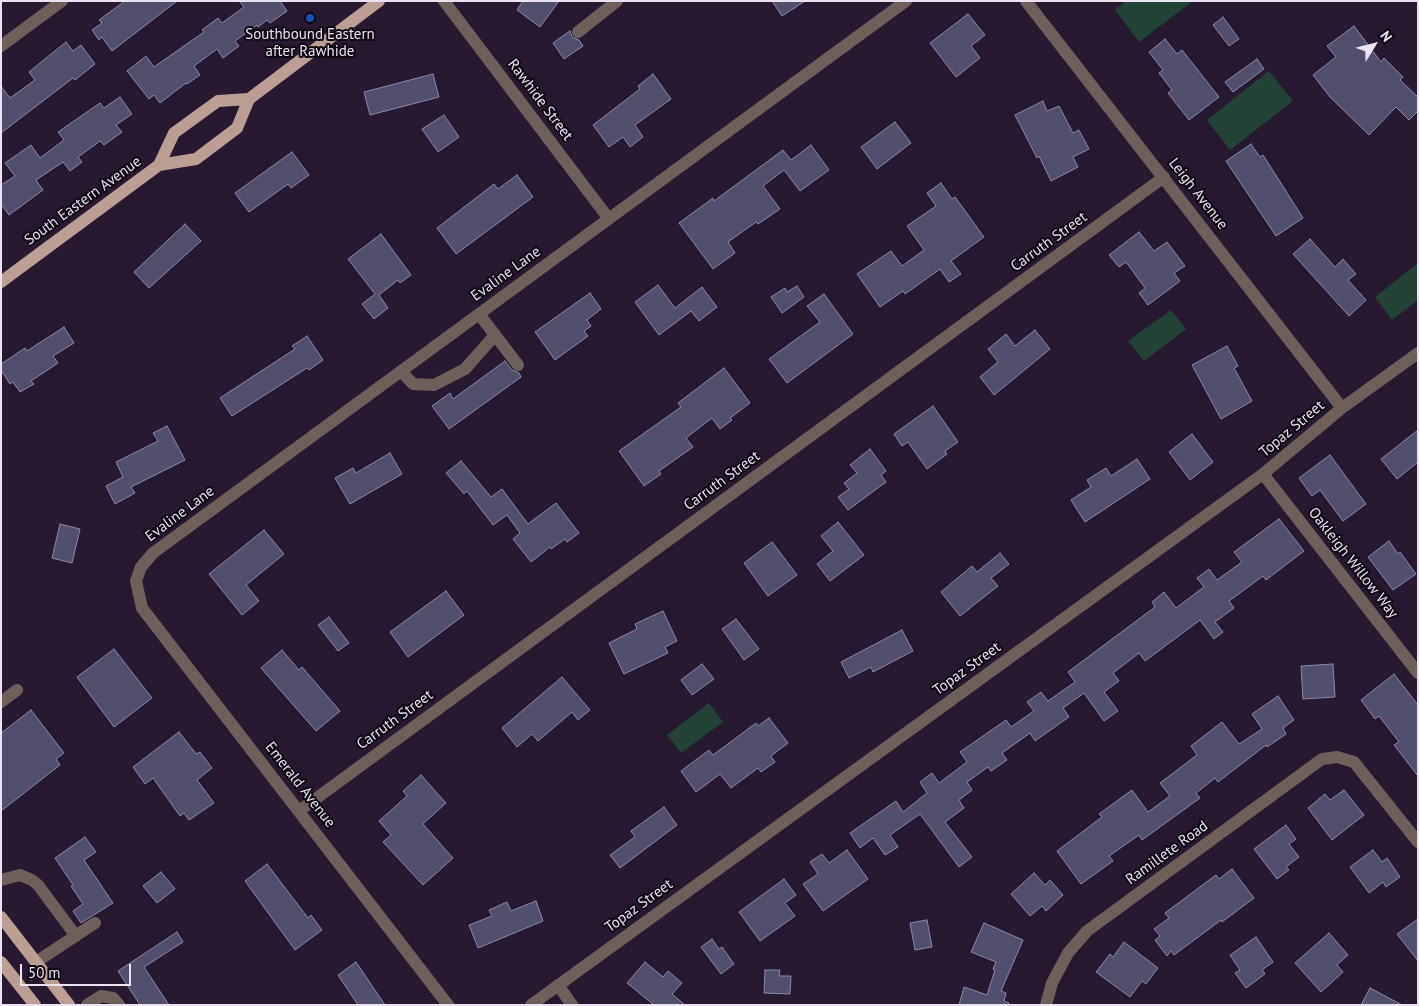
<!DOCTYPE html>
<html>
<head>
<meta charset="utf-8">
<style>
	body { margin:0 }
	#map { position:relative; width:1419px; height:1006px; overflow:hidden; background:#271a30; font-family:"PT Sans",sans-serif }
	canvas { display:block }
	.frame { position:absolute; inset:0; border:2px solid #ebe3f2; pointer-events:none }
	.north { position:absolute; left:1349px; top:20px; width:50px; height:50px; -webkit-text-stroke:4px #0d0811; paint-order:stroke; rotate:54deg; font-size:14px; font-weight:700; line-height:20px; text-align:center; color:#ebe3f2 }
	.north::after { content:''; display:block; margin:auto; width:18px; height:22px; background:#ebe3f2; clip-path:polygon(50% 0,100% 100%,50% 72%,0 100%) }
	.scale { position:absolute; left:20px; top:964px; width:111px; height:22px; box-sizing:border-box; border:2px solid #ebe3f2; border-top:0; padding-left:6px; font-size:15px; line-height:18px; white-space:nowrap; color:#ebe3f2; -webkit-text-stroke:4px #0d0811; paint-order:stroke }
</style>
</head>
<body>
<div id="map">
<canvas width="1419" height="1006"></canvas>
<div class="frame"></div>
<div class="north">N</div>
<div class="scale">50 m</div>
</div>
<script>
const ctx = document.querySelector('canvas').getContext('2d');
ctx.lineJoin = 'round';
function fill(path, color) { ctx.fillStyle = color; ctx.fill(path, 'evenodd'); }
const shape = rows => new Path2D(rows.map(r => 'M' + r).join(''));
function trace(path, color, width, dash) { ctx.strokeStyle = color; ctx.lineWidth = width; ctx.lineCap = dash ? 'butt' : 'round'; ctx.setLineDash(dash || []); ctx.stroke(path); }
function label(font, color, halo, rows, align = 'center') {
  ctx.font = font + ' "PT Sans",sans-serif'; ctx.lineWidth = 4; ctx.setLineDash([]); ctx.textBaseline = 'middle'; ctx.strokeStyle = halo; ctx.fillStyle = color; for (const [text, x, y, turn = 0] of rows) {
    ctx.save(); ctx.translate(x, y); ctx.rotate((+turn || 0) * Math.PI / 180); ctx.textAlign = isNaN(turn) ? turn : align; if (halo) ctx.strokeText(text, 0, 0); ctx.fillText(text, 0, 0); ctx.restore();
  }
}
fill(shape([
	[1126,1,1193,1,1139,42,1115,10],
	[1269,71,1293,101,1230,150,1207,120],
	[1418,263,1418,300,1392,320,1375,297],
	[1171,310,1186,329,1144,361,1128,341],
	[709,703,723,722,681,753,667,735]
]), '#224235');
const building = shape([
	[125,1,177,1,112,51,102,37,99,40,92,30,102,23,99,20,125,1],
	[239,1,280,1,287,11,270,23,267,20,258,27,257,25,235,41,239,46,223,58,217,49,194,66,200,75,187,84,186,83,160,103,154,95,149,99,127,71,146,56,154,67,204,32,202,30,218,18,222,23,244,7,239,1],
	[523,1,559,1,540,27,517,10,523,1],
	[772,1,805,1,782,16,772,1],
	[968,14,985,35,971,46,980,58,956,77,930,43,968,14],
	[1223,17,1239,39,1229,46,1213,25,1223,17],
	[1354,26,1381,62,1384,58,1403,77,1400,80,1418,97,1418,111,1409,120,1396,107,1369,135,1330,97,1313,75,1336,57,1327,46,1354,26],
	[570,31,572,37,579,40,583,46,564,59,553,43,570,31],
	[1165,39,1177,54,1182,50,1219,97,1189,120,1168,93,1172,90,1159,73,1163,70,1149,52,1165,39],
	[66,42,73,51,81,45,95,64,75,80,73,78,1,133,1,86,10,98,35,80,29,72,66,42],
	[1257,59,1264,69,1233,92,1225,82,1257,59],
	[433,74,439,97,370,115,364,92,433,74],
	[653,74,671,99,635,125,643,137,630,147,623,137,609,147,593,125,640,89,638,86,653,74],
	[120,97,132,114,116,125,122,132,104,145,100,141,78,157,82,162,70,171,63,162,36,180,43,190,9,215,1,204,1,185,15,176,5,163,31,145,40,158,64,140,58,132,100,103,104,108,120,97],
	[1043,101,1047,111,1059,106,1073,133,1079,130,1089,149,1073,157,1078,167,1051,181,1039,156,1037,158,1015,115,1043,101],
	[444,115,459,137,438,152,422,129,444,115],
	[895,122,911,143,877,169,861,147,895,122],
	[1251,144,1260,157,1263,155,1303,218,1276,236,1226,161,1251,144],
	[811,145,829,170,800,191,784,170,763,186,780,209,758,224,756,222,728,242,735,253,713,269,679,223,713,198,714,201,783,150,791,160,811,145],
	[292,152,309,175,291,188,288,184,249,212,235,193,292,152],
	[517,175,533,197,456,254,437,228,494,184,498,189,517,175],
	[941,183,952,199,955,197,984,237,951,261,961,274,949,282,940,269,905,294,903,291,880,307,857,274,891,251,902,266,924,250,907,226,936,206,927,193,941,183],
	[185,224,201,241,149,288,134,272,185,224],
	[1139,232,1154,251,1167,242,1185,266,1174,273,1180,281,1148,305,1139,293,1145,288,1126,262,1119,267,1109,255,1139,232],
	[381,234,411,275,400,283,398,280,379,295,388,308,374,319,362,304,375,294,348,259,381,234],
	[1310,239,1335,267,1343,259,1356,274,1348,280,1366,300,1349,316,1293,254,1310,239],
	[658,285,675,308,702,287,717,307,699,321,691,311,659,335,635,302,658,285],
	[797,286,804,297,782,313,771,297,785,288,787,292,797,286],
	[590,293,601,309,587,320,591,326,584,331,588,336,555,360,535,332,590,293],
	[824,294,853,334,787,383,769,359,820,322,807,306,824,294],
	[64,327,74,343,53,356,58,363,31,381,34,384,20,392,13,382,10,384,1,370,1,364,25,348,27,351,64,327],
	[1035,330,1050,349,994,395,980,377,998,362,988,349,1006,334,1015,346,1035,330],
	[307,336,323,360,309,370,307,368,232,416,220,398,295,349,292,346,307,336],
	[1227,346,1238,366,1234,368,1252,401,1221,419,1192,365,1227,346],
	[505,361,512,370,519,373,521,377,449,429,432,406,450,393,453,399,505,361],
	[724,368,750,403,730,418,732,420,720,429,712,418,686,438,693,447,659,471,661,474,644,486,619,451,681,407,678,403,724,368],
	[933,406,958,442,945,451,947,454,927,469,908,442,902,446,894,434,933,406],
	[167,426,185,460,131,487,135,493,115,504,106,486,123,477,116,462,158,441,153,433,167,426],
	[1418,430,1418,462,1397,479,1381,459,1418,430],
	[1192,434,1213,462,1190,480,1169,452,1192,434],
	[870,449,886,471,881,475,886,482,848,510,838,497,849,489,844,483,857,473,850,465,870,449],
	[390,453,402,474,350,504,335,478,353,468,356,473,390,453],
	[1330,455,1366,504,1343,521,1320,490,1312,496,1299,478,1330,455],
	[1137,459,1150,479,1085,522,1071,500,1091,487,1087,480,1106,468,1111,476,1137,459],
	[461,461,491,497,502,489,528,524,556,503,579,533,567,542,565,539,551,549,550,547,531,562,513,539,520,533,507,515,493,525,467,491,464,494,446,473,461,461],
	[1279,519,1304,551,1266,580,1263,576,1229,601,1234,608,1215,622,1223,632,1214,639,1200,620,1145,661,1139,653,1113,673,1119,681,1104,692,1118,711,1104,721,1084,693,1063,708,1069,717,1035,741,1030,733,1002,753,1007,760,991,771,988,767,967,782,972,790,959,800,964,808,945,822,972,857,959,867,920,814,890,835,898,847,885,855,873,838,860,848,850,833,896,801,903,812,927,793,920,782,932,773,939,783,967,762,960,752,1006,720,1011,727,1034,711,1027,702,1041,692,1048,701,1075,682,1068,672,1155,607,1152,602,1164,592,1176,608,1204,587,1197,578,1209,569,1217,580,1242,562,1234,552,1279,519],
	[838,522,864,555,830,581,817,564,833,551,821,536,838,522],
	[60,524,80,529,72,563,52,558,60,524],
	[264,530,284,554,246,585,259,601,242,615,209,574,264,530],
	[1389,541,1398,554,1400,552,1416,574,1393,590,1368,557,1389,541],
	[772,542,797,575,768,596,744,563,772,542],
	[1000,553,1009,564,991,578,998,586,960,616,941,592,972,566,977,572,1000,553],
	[446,591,464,615,408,657,390,632,446,591],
	[663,611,677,641,665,647,668,653,624,674,609,643,637,629,635,624,663,611],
	[329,617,349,643,338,651,318,625,329,617],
	[736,619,759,649,744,660,722,629,736,619],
	[902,630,913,651,873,672,871,667,849,678,841,662,902,630],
	[114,649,152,698,114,727,77,677,114,649],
	[282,650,299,670,302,667,340,711,316,731,261,668,282,650],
	[702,664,714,679,692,695,681,680,702,664],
	[1333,664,1335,697,1303,699,1301,666,1333,664],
	[1394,674,1418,705,1418,776,1394,745,1399,742,1379,716,1375,719,1361,700,1394,674],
	[562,677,590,710,578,720,572,712,538,741,532,734,517,747,502,728,562,677],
	[1278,696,1294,720,1283,728,1286,734,1267,747,1266,745,1218,782,1215,778,1196,793,1200,798,1142,840,1139,835,1109,856,1113,861,1081,884,1057,851,1102,817,1099,814,1132,790,1148,812,1170,796,1160,783,1197,755,1191,746,1222,722,1239,744,1262,729,1252,714,1278,696],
	[31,710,64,753,56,759,60,765,1,811,1,733,31,710],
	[769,718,788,743,771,756,775,762,761,772,758,768,731,788,720,774,696,792,681,771,709,750,713,755,756,723,758,726,769,718],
	[179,732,196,754,200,752,212,768,197,780,214,803,189,820,184,813,180,816,153,778,145,784,133,767,179,732],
	[421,775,446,803,423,824,453,858,423,885,383,842,391,835,379,821,407,796,403,791,421,775],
	[1344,790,1364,815,1332,840,1308,808,1325,794,1330,800,1344,790],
	[664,807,677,825,620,868,610,855,635,837,631,831,664,807],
	[1286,825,1296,839,1289,844,1299,857,1286,867,1289,870,1277,879,1254,849,1286,825],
	[85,837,96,852,84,860,113,903,81,923,73,911,83,904,71,886,73,885,55,858,85,837],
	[847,850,868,879,823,911,803,884,818,874,810,862,822,854,829,863,847,850],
	[1373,850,1382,862,1387,858,1400,877,1386,887,1383,882,1369,893,1350,867,1373,850],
	[267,864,308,918,311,915,322,930,295,950,245,881,267,864],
	[1232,869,1254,898,1222,922,1221,920,1174,955,1171,951,1167,956,1155,940,1160,936,1154,929,1169,918,1165,913,1216,875,1219,879,1232,869],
	[161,872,175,889,157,903,143,886,161,872],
	[1034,873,1045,885,1050,880,1063,895,1046,911,1042,906,1030,916,1011,894,1034,873],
	[784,879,796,895,785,903,795,916,760,941,739,912,784,879],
	[536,901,543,921,478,948,469,925,492,916,489,910,507,902,511,911,536,901],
	[1418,919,1418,961,1397,934,1418,919],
	[927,920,932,947,915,950,910,923,927,920],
	[984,923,1023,940,1001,991,1006,993,1004,1001,1009,1003,1008,1005,959,1005,964,987,987,995,995,970,993,969,996,962,971,952,984,923],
	[177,932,183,942,144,967,169,1005,140,1005,118,971,177,932],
	[1329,933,1348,955,1337,965,1343,972,1321,992,1295,963,1329,933],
	[1256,937,1273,962,1262,970,1265,974,1246,988,1235,973,1240,970,1230,955,1256,937],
	[712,939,719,949,722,947,734,964,721,974,701,947,712,939],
	[1124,942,1158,968,1146,984,1142,981,1130,997,1096,972,1110,954,1113,957,1124,942],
	[356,962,385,1005,358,1005,338,975,356,962],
	[645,962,663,977,668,971,682,983,672,994,685,1005,654,1005,627,983,645,962],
	[765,970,780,970,779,976,791,976,790,994,764,993,765,970],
	[1370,988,1402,1005,1361,1005,1370,988]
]);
fill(building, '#514f6b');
trace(building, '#8a89a7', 1);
trace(shape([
	[444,1,609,219],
	[1026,1,1342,408],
	[578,32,617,1],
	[1,46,62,1],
	[479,314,518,365],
	[401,371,413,384,434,385,465,369,495,335],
	[1263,474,1418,673],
	[1,702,17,690],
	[299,811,1164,177],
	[1,880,20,875,32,880,38,885,76,936],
	[36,962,95,923],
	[558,985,572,1005],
	[87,1005,101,996,113,998,119,1005],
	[448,1005,142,608,136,581,141,567,153,553,906,1],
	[531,1005,1263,474,1342,408,1418,353],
	[1046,1005,1052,983,1068,953,1087,931,1322,759,1337,757,1354,762,1418,842]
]), '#6d5f5a', 12);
trace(shape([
	[159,165,196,159,237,128,249,99,379,1],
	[1,282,159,165,174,133,218,101,249,99],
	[1,917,69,1005],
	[1,962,35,1005]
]), '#bb9e94', 12);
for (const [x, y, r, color] of [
	[310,18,5,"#1a4fb4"]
]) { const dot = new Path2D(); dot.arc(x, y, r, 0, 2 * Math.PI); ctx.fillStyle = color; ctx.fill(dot); trace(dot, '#0d0811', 2); }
label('15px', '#ebe3f2', '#0d0811', [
	["Southbound Eastern",310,35],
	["after Rawhide",310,52]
]);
label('15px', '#ebe3f2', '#0d0811', [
	["Rawhide Street",540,100,53],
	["Leigh Avenue",1198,194,52],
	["South Eastern Avenue",83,201,-36],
	["Carruth Street",1049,242,-36],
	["Evaline Lane",506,274,-36],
	["Topaz Street",1292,429,-40],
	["Carruth Street",722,481,-36],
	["Evaline Lane",180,514,-37],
	["Oakleigh Willow Way",1353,563,52],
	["Topaz Street",967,669,-36],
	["Carruth Street",395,720,-36],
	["Emerald Avenue",300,785,52],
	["Ramillete Road",1167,853,-36],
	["Topaz Street",639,906,-36]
]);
</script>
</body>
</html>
